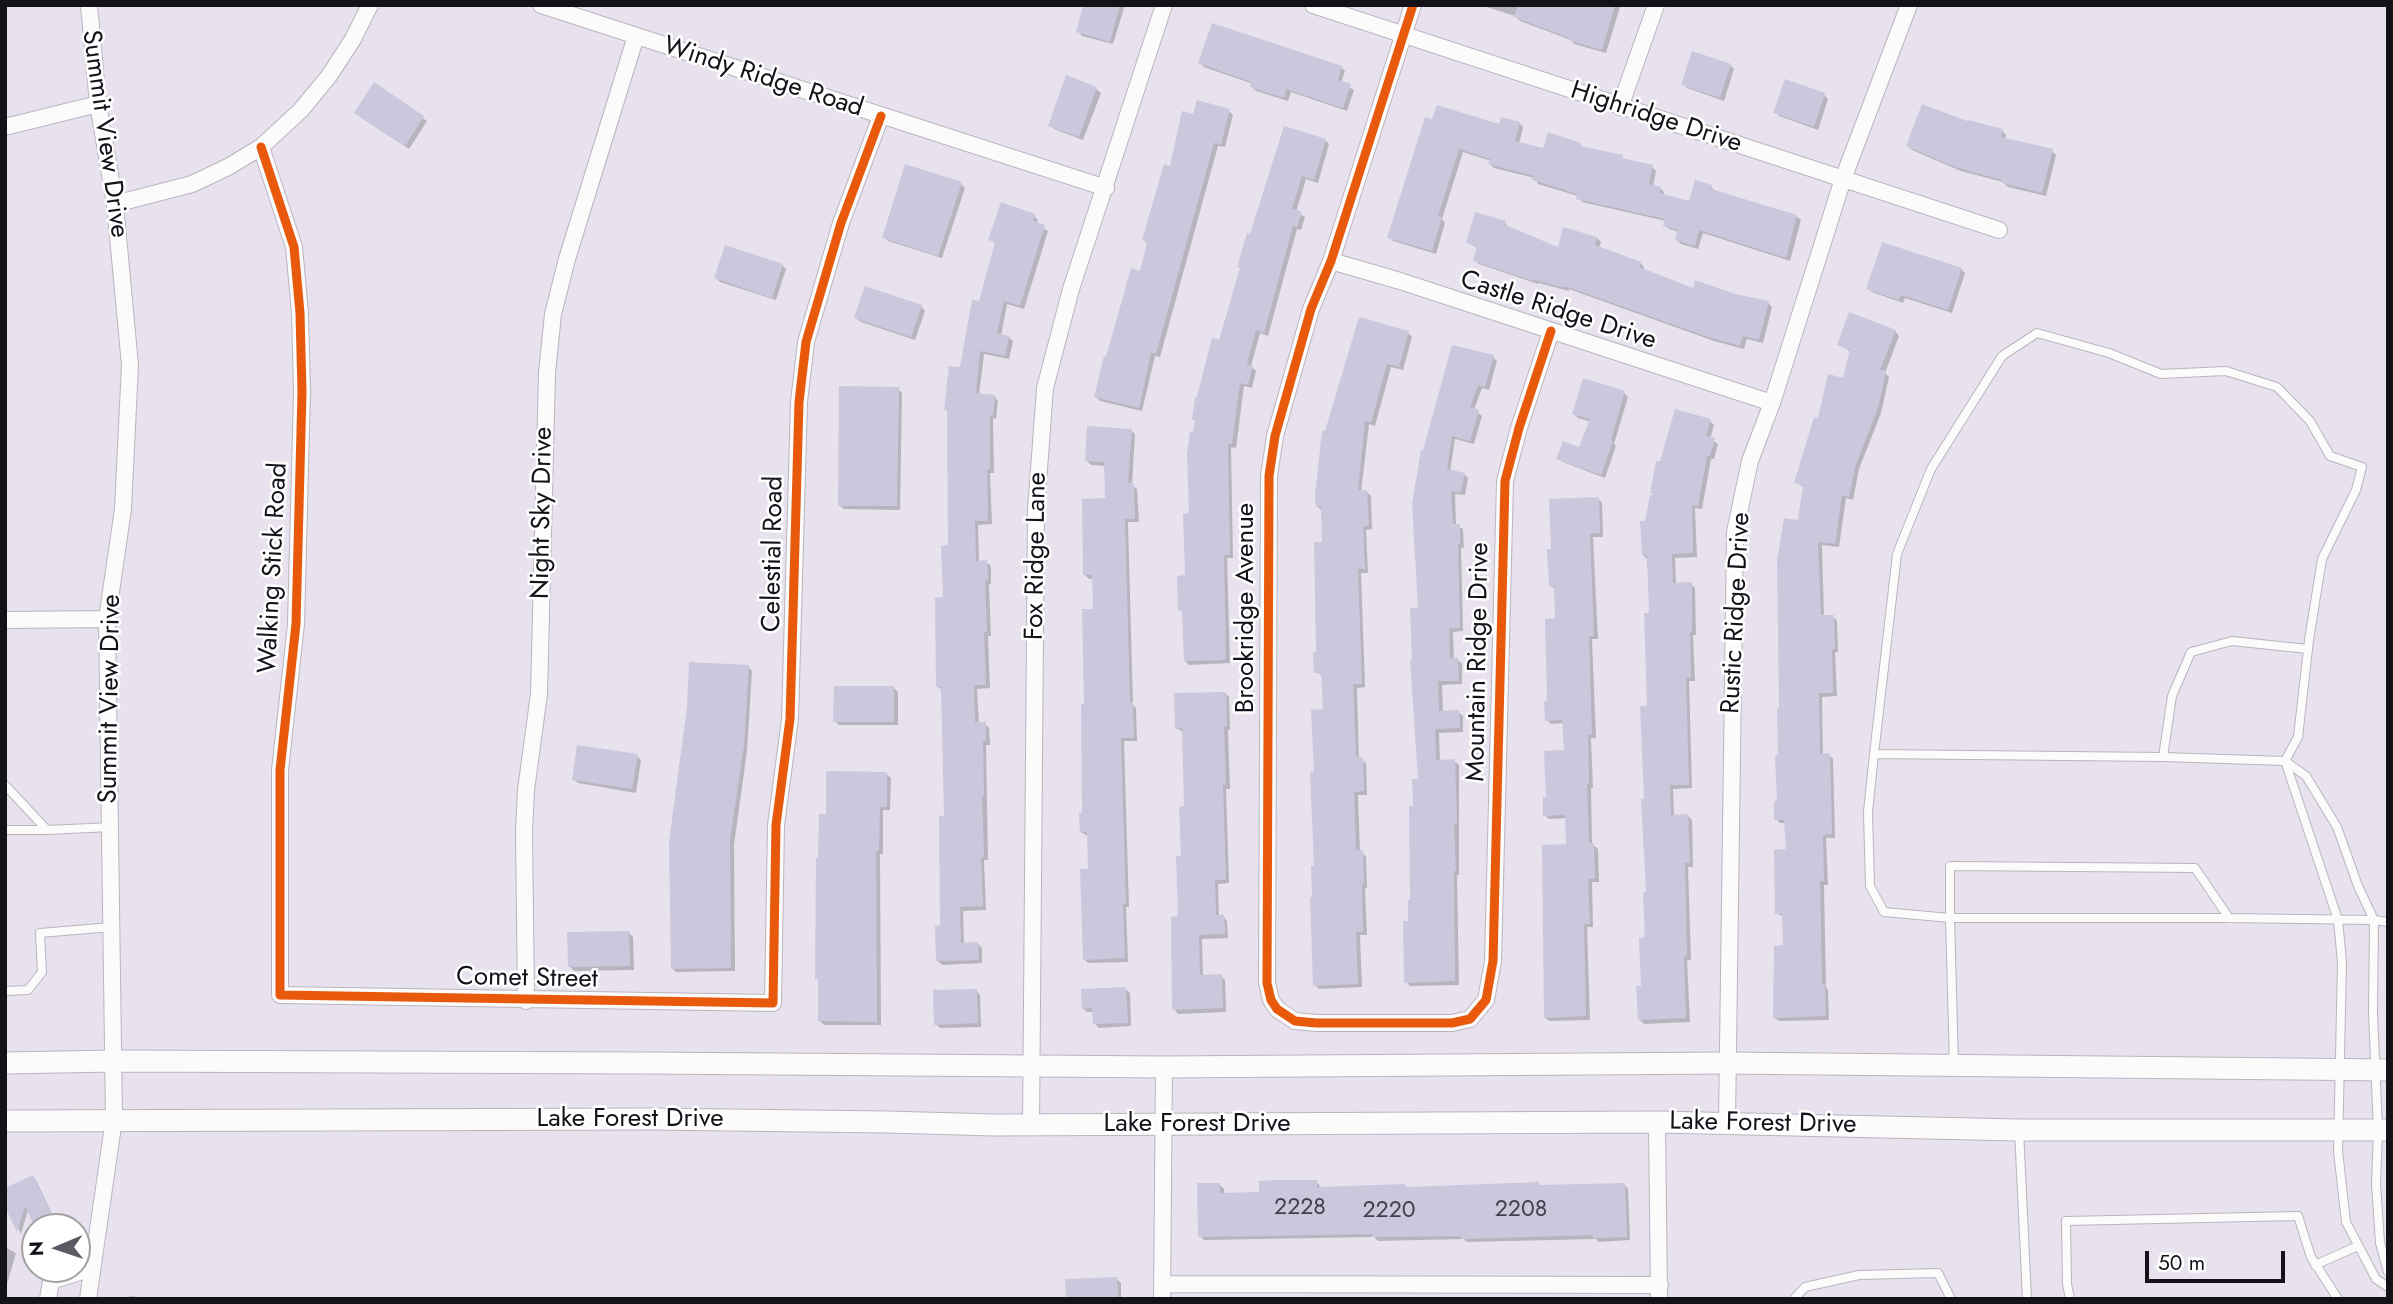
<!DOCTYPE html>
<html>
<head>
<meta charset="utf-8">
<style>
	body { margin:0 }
	#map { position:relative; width:2393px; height:1304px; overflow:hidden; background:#e7e2ee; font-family:Jost,sans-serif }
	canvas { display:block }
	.frame { position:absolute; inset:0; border:7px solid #141119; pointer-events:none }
	.north { position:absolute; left:21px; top:1213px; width:70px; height:70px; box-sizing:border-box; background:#fff; border:2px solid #a1a0a3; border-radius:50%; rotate:268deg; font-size:19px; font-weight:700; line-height:28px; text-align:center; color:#141119 }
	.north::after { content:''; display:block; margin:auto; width:24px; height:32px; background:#5e5a64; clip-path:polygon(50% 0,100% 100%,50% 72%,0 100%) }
	.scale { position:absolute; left:2145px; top:1251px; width:140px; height:32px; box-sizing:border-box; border:4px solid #141119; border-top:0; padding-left:9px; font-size:21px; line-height:24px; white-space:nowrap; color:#141119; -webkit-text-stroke:5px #fff; paint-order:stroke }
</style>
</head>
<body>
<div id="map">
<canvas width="2393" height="1304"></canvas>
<div class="frame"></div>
<div class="north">N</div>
<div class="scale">50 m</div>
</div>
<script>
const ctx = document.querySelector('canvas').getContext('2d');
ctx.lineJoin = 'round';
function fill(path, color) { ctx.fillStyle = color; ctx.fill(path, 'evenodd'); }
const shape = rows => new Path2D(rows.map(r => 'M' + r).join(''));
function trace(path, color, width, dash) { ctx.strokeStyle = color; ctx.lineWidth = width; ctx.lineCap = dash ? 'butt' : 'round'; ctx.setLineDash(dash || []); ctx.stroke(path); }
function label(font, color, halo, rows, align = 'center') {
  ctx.font = font + ' Jost,sans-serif'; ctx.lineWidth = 5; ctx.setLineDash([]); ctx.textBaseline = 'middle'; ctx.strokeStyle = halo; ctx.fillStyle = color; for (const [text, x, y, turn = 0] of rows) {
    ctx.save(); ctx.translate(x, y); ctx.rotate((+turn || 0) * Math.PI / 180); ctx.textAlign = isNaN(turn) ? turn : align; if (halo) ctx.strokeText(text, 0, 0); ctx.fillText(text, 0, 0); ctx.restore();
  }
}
fill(shape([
	[1085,5,1125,5,1113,44,1082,36,1078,31],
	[1480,5,1618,5,1620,7,1606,53,1574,44,1571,40,1520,21,1515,16],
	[1200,63,1341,67,1345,71,1341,83,1354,90,1347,111,1291,92,1288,101,1256,91,1252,87,1253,84,1204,67],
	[1730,65,1734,69,1724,101,1687,88,1683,84],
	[374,85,427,121,409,149,360,117],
	[1096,89,1101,93,1083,140,1054,129,1050,125],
	[1824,95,1828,99,1818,130,1779,116,1775,112],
	[1229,111,1233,115,1225,147,1218,146,1160,357,1155,356,1142,411,1100,401,1096,397,1107,359,1141,273,1148,245,1144,240,1171,168,1194,116],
	[1426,119,1500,126,1519,123,1523,127,1519,144,1544,150,1580,144,1584,149,1652,167,1656,171,1653,187,1660,188,1664,192,1664,196,1690,203,1711,187,1715,191,1796,216,1801,220,1790,261,1703,233,1698,249,1681,244,1677,240,1679,232,1669,229,1665,225,1666,221,1582,202,1578,196,1538,184,1535,178,1494,168,1490,164,1491,161,1463,152,1442,219,1445,223,1436,254,1393,241,1389,237],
	[1969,124,2002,131,2006,135,2005,140,2052,151,2056,155,2046,196,2008,187,2003,182,1961,171,1912,150,1908,146],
	[1325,140,1329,144,1318,183,1306,179,1296,212,1305,217,1301,230,1297,229,1268,336,1260,333,1251,366,1256,371,1252,388,1244,386,1236,448,1231,447,1233,558,1227,558,1230,663,1189,665,1185,661,1184,614,1180,610,1186,577,1195,434,1251,236],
	[961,184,965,188,942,258,888,241,884,237],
	[1034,216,1038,220,1037,224,1048,231,1024,309,1007,304,1001,336,1008,337,1013,341,1009,359,984,354,979,395,994,396,998,401,996,419,993,418,994,473,990,473,992,524,978,525,979,562,986,562,991,566,991,584,989,584,991,636,988,636,990,688,977,689,979,724,985,724,989,728,990,745,986,745,988,860,984,860,986,910,963,911,964,944,978,944,982,948,982,963,942,965,938,961,942,927,946,818,942,690,937,686,949,547,948,412,946,410,961,369,996,244,990,239],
	[1505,223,1509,229,1559,249,1597,238,1601,242,1599,248,1640,263,1644,267,1643,271,1694,290,1734,295,1768,303,1772,307,1763,343,1747,339,1744,349,1714,341,1569,289,1569,291,1539,283,1538,284,1479,264,1475,260,1478,248,1468,243],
	[782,265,786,269,776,300,720,282,716,278],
	[1961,269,1965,273,1952,313,1905,298,1903,303,1872,292,1868,288],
	[921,306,925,311,915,340,861,322,856,318],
	[1895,331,1899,336,1885,373,1889,377,1881,413,1859,469,1853,500,1846,498,1839,547,1822,545,1824,617,1833,616,1837,621,1838,652,1835,652,1837,696,1822,697,1823,755,1829,755,1833,759,1835,838,1826,838,1828,885,1824,885,1826,987,1828,990,1829,1020,1779,1021,1774,1017,1785,947,1784,917,1776,913,1787,851,1786,823,1780,823,1776,819,1779,803,1781,710,1805,488,1796,482,1819,421,1845,380,1851,352,1839,344],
	[1408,333,1412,337,1403,370,1391,367,1375,426,1369,424,1361,492,1367,492,1371,496,1372,529,1366,530,1368,573,1361,573,1365,687,1357,688,1359,759,1366,763,1367,795,1358,795,1360,852,1366,856,1367,888,1365,888,1367,935,1360,935,1362,987,1319,989,1315,985,1315,773,1324,711,1323,676,1316,672,1324,543,1321,510,1317,506,1324,433],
	[1493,357,1497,361,1489,390,1482,388,1474,410,1482,416,1474,444,1455,439,1450,472,1464,474,1468,478,1465,495,1455,494,1456,525,1463,529,1464,548,1461,548,1463,631,1453,632,1454,660,1458,660,1462,664,1462,684,1442,685,1443,712,1458,712,1463,716,1463,732,1439,733,1440,761,1454,761,1459,765,1459,875,1457,875,1459,985,1410,986,1406,982,1415,808,1420,781,1414,661,1420,610,1414,504],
	[898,389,902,393,900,510,844,509,839,505],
	[1624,393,1628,397,1614,444,1616,446,1605,478,1563,462,1559,458,1581,449,1591,422,1578,418,1574,414],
	[1710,421,1714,425,1710,439,1718,444,1714,459,1711,459,1702,509,1695,508,1697,557,1675,558,1676,585,1691,584,1695,588,1696,635,1693,635,1695,681,1689,681,1692,788,1673,789,1674,816,1688,816,1692,820,1693,867,1688,867,1691,960,1687,960,1690,1022,1644,1024,1640,1020,1647,894,1645,801,1651,615,1647,559,1643,555,1647,523,1656,497,1652,493,1662,463],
	[1131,430,1135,434,1132,485,1137,489,1139,522,1128,522,1133,705,1136,708,1137,741,1124,741,1129,907,1126,907,1128,962,1088,963,1084,959,1090,870,1088,836,1081,832,1086,706,1095,611,1094,579,1089,579,1085,575,1107,500,1106,466,1091,465,1087,461],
	[1598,499,1602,503,1603,537,1593,537,1598,639,1592,639,1596,738,1591,738,1593,788,1591,788,1592,844,1598,849,1599,882,1592,882,1593,927,1587,927,1590,1020,1549,1021,1545,1017,1568,845,1567,818,1549,819,1545,815,1547,799,1565,752,1564,723,1551,724,1547,720,1557,620,1555,589,1550,585,1553,550],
	[748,667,752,671,747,751,734,845,735,971,676,972,672,968],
	[894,688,898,692,898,725,839,725,835,721],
	[1225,693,1229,697,1230,730,1228,730,1230,789,1226,789,1229,883,1218,884,1219,917,1223,916,1227,921,1228,938,1202,939,1203,976,1221,976,1225,980,1226,1012,1178,1014,1174,1009,1186,808,1183,732,1176,728],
	[637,756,641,760,636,793,578,783,574,779],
	[886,774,891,778,890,810,883,810,883,854,880,854,881,1025,824,1025,820,1021,820,860,827,816],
	[629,933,633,937,634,970,574,971,570,967],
	[1126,989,1130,993,1131,1026,1099,1028,1094,1023,1094,1012,1087,1012,1083,1008],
	[976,990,980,995,981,1027,940,1028,936,1024],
	[33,1178,37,1182,58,1227,36,1227,28,1210,21,1234,5,1203],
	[1317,1182,1321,1188,1405,1185,1408,1189,1538,1183,1542,1187,1624,1184,1628,1189,1630,1240,1599,1242,1596,1239,1467,1242,1464,1239,1378,1241,1374,1237,1204,1240,1200,1236,1220,1185,1224,1189,1224,1195,1261,1194],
	[5,1247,16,1253,5,1291],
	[1117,1279,1121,1283,1121,1299,1070,1299,1067,1296],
	[129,1296,155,1299,128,1299]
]), '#0003');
fill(shape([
	[1083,5,1120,5,1110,42,1076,32],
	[1518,5,1615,5,1602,50,1568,40,1569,38,1514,17],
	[1212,23,1342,66,1338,80,1351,84,1343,108,1286,89,1284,98,1250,87,1251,82,1198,63],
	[1692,51,1731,64,1720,98,1681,85],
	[1066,75,1097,87,1079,137,1048,126],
	[1785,79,1825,93,1814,127,1773,113],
	[374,82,424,116,405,146,354,113],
	[1197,100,1230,109,1221,144,1214,143,1156,354,1151,353,1139,408,1094,397,1104,356,1106,357,1131,268,1140,271,1147,242,1142,240,1164,164,1170,166,1182,111,1193,114],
	[1922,104,1967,121,1968,120,2003,129,2001,137,2053,149,2042,193,2002,183,2002,180,1955,167,1906,146],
	[1437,105,1499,124,1501,117,1520,122,1515,141,1543,148,1548,132,1581,143,1580,146,1623,155,1622,158,1653,165,1649,184,1661,187,1660,193,1689,201,1695,180,1712,185,1711,189,1797,215,1786,258,1699,230,1695,246,1675,240,1678,230,1663,226,1665,219,1576,199,1577,194,1532,180,1534,176,1488,164,1490,159,1459,149,1438,216,1442,217,1432,251,1387,238,1425,117,1432,119],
	[1284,126,1326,139,1314,180,1302,176,1292,209,1302,212,1297,227,1293,226,1264,333,1256,330,1247,364,1253,366,1248,385,1240,383,1232,444,1228,444,1230,555,1224,555,1226,660,1184,661,1182,611,1178,611,1177,576,1185,575,1183,514,1189,513,1187,455,1190,432,1193,432,1195,421,1192,420,1195,397,1197,397,1212,338,1219,340,1240,268,1237,267,1247,233,1250,234],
	[905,164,962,182,938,256,882,238],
	[1001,202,1035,214,1033,221,1045,225,1020,306,1004,301,997,333,1009,336,1005,356,980,351,976,393,995,395,993,416,990,415,990,469,987,469,988,521,975,521,976,561,987,560,988,580,985,581,987,632,984,632,986,685,974,685,975,722,986,722,986,741,983,741,984,796,982,796,984,857,981,857,983,906,960,907,961,943,978,942,979,960,936,961,935,926,940,925,939,816,944,816,941,687,936,687,935,598,943,597,941,546,948,545,947,410,944,410,949,366,960,367,972,300,979,301,995,242,988,240],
	[1475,212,1506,221,1505,225,1558,247,1563,227,1597,237,1595,245,1641,262,1639,267,1693,288,1695,280,1735,294,1769,301,1759,340,1743,336,1740,346,1708,337,1565,286,1565,288,1535,280,1534,281,1473,261,1477,246,1466,243],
	[1882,242,1962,268,1948,310,1901,295,1899,300,1866,289],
	[725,245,783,264,772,298,714,278],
	[865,286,922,305,911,337,854,318],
	[1849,312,1896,330,1880,370,1886,371,1878,408,1856,464,1849,497,1842,495,1835,544,1818,542,1821,615,1834,615,1835,649,1832,649,1833,693,1819,693,1820,754,1830,753,1831,790,1832,834,1823,835,1824,881,1820,881,1822,984,1825,984,1826,1016,1773,1018,1774,946,1783,945,1782,914,1775,914,1774,850,1786,849,1784,820,1774,820,1774,801,1777,801,1775,755,1778,755,1777,708,1779,708,1777,560,1784,518,1798,520,1803,485,1794,483,1814,417,1818,418,1828,374,1843,378,1850,350,1837,345],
	[1359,317,1409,331,1399,367,1387,364,1371,423,1365,421,1358,490,1367,490,1369,526,1363,526,1365,569,1358,569,1362,684,1353,684,1356,757,1363,757,1364,791,1354,792,1356,850,1363,850,1364,884,1362,884,1363,932,1356,932,1358,984,1313,986,1310,897,1312,897,1311,866,1314,866,1310,772,1314,771,1311,710,1323,709,1321,673,1314,673,1313,652,1316,652,1314,542,1322,542,1321,507,1316,507,1315,495,1322,431,1325,431],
	[1452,345,1494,355,1485,387,1478,385,1470,407,1479,410,1470,441,1452,436,1447,469,1465,473,1461,492,1451,491,1453,524,1460,524,1460,544,1458,544,1460,628,1449,628,1450,658,1458,658,1459,681,1438,681,1439,711,1459,710,1460,728,1435,729,1436,760,1455,759,1457,824,1454,824,1456,871,1454,871,1455,981,1404,983,1403,921,1408,921,1408,900,1410,900,1409,806,1413,806,1412,779,1418,779,1410,660,1412,660,1410,608,1418,608,1412,504,1421,450,1423,450],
	[1583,378,1625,391,1611,440,1613,441,1601,475,1556,459,1563,441,1579,447,1590,419,1572,414],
	[839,386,899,387,897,506,838,506],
	[1675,409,1711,419,1706,436,1715,438,1710,456,1707,456,1698,506,1692,505,1693,553,1672,554,1673,583,1692,582,1692,631,1690,632,1691,677,1686,678,1689,785,1670,785,1671,815,1688,814,1690,863,1685,863,1687,956,1684,957,1686,1018,1638,1020,1636,986,1641,986,1639,938,1645,938,1643,892,1646,892,1641,799,1644,799,1640,706,1647,706,1644,613,1649,613,1647,555,1642,555,1640,521,1645,521,1650,495,1655,495,1650,493,1656,461,1660,461],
	[1087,426,1132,429,1128,483,1134,483,1135,519,1125,519,1130,703,1133,702,1134,738,1121,738,1126,904,1123,904,1125,958,1083,960,1080,869,1088,869,1087,832,1080,832,1079,813,1082,813,1081,704,1084,704,1082,609,1093,609,1092,575,1083,575,1082,499,1105,498,1104,462,1085,461],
	[1599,497,1600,533,1590,534,1594,636,1589,636,1592,734,1588,735,1589,784,1587,784,1589,843,1594,843,1595,879,1588,879,1590,924,1584,924,1586,1016,1544,1018,1542,845,1566,844,1565,815,1543,816,1543,797,1546,797,1544,751,1564,750,1562,720,1545,721,1544,701,1547,701,1545,619,1555,618,1554,586,1549,586,1547,549,1551,549,1549,499],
	[689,662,749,665,744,746,730,839,731,968,671,969,669,842,687,707],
	[834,686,894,686,894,722,833,722],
	[1226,692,1227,727,1224,727,1226,785,1223,785,1226,880,1215,880,1216,915,1224,915,1225,934,1199,935,1200,975,1222,974,1223,1008,1172,1010,1171,917,1178,916,1176,856,1181,856,1179,807,1184,806,1182,728,1175,729,1174,693],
	[577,745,638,754,632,789,572,780],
	[826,771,887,772,887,807,880,807,879,851,876,851,877,1022,818,1021,818,979,815,979,816,858,818,858,819,814,826,814],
	[629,931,630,966,568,967,567,932],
	[1126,987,1128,1023,1093,1024,1092,1008,1082,1009,1081,989],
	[977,989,978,1023,934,1025,933,990],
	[33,1175,55,1222,35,1228,25,1206,17,1232,5,1207,5,1188],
	[1274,1180,1317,1180,1317,1187,1406,1184,1406,1187,1539,1182,1539,1185,1625,1183,1627,1237,1593,1238,1593,1235,1461,1239,1461,1236,1372,1237,1372,1234,1198,1237,1197,1183,1220,1183,1220,1193,1259,1192,1259,1181],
	[1117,1277,1118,1299,1066,1297,1065,1279]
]), '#cac8dc');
const lane = shape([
	[1874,754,1897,554,1931,469,2002,356,2037,333,2109,353,2161,374,2226,371,2277,387,2310,421,2330,456,2362,467,2356,490,2322,559,2309,640,2298,737,2285,761,2163,757,1874,754,1868,812,1870,886,1884,912,1950,918,1954,1065],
	[2163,757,2172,696,2191,652,2232,641,2308,649],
	[2285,761,2338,920,2342,962,2338,1151,2346,1222,2376,1279,2388,1287],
	[2285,761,2306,776,2337,827,2358,886,2374,920,2373,1013,2378,1130,2376,1184,2380,1243,2388,1272],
	[5,785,47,830,111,827],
	[5,830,47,830],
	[2229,918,2195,868,1950,866,1950,918,2229,918,2374,920,2388,922],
	[5,991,28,990,42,972,40,933,112,927],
	[2019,1130,2027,1299],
	[2315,1265,2358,1246],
	[1794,1299,1805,1287,1859,1275,1938,1273,1951,1299],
	[2070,1299,2067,1284,2066,1221,2298,1216,2311,1257,2338,1299]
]);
const street = shape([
	[541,5,1106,188],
	[1313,5,1999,230],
	[1413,5,1331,261,1311,309,1275,436,1269,476,1267,983,1271,1000,1277,1009,1295,1021,1316,1023,1452,1023,1470,1019,1486,1000,1493,961,1505,481,1519,428,1551,331],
	[1620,107,1656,5],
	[5,127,98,104],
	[261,147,294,247,300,313,302,392,296,624,280,770,280,995,773,1003,776,825,790,719,799,402,806,342,841,223,881,116],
	[115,204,192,184,228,167,261,147,301,110,329,76,353,39,370,5],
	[1331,261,1400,281,1772,403],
	[5,620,107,619],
	[526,1001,524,831,526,790,539,694,547,373,553,314,567,259,636,36],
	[1657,1122,1659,1299],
	[1727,1123,1735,532,1750,461,1772,403,1843,179,1909,5],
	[1031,1125,1036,510,1045,388,1071,289,1164,5],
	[1162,1284,1660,1285],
	[48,1299,51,1281,92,1268],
	[88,1299,114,1119,107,619,123,509,130,365,115,204,98,104,89,5],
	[1162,1299,1164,1067]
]);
const secondary = shape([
	[5,1063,114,1061,646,1063,1164,1067,1727,1063,2388,1070],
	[5,1121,652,1119,887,1122,993,1125,1657,1122,2019,1130,2388,1130]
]);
trace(lane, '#b9b5bf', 10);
trace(street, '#b9b5bf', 18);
trace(secondary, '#b9b5bf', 23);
trace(lane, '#fbfbfc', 8);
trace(street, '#fbfbfc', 16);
trace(secondary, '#fbfbfc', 21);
trace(shape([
	[1413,5,1331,261,1311,309,1275,436,1269,476,1267,983,1271,1000,1277,1009,1295,1021,1316,1023,1452,1023,1470,1019,1486,1000,1493,961,1505,481,1519,428,1551,331],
	[261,147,294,247,300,313,302,392,296,624,280,770,280,995,773,1003,776,825,790,719,799,402,806,342,841,223,881,116]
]), '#e8590c', 9);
label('23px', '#423f4a', null, [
	["2228",1300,1208],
	["2208",1521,1210],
	["2220",1389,1211]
]);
label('26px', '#141119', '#fff', [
	["Windy Ridge Road",763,78,18],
	["Highridge Drive",1656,118,18],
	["Summit View Drive",104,134,82],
	["Castle Ridge Drive",1558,311,18],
	["Night Sky Drive",543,513,-89],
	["Celestial Road",774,554,-89],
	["Fox Ridge Lane",1037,556,-89],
	["Walking Stick Road",274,568,-87],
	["Brookridge Avenue",1247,608,-90],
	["Rustic Ridge Drive",1737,613,-87],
	["Mountain Ridge Drive",1479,662,-89],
	["Summit View Drive",111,699,-89],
	["Comet Street",527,979,1],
	["Lake Forest Drive",630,1120],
	["Lake Forest Drive",1763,1124,1],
	["Lake Forest Drive",1197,1125]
]);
</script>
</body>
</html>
